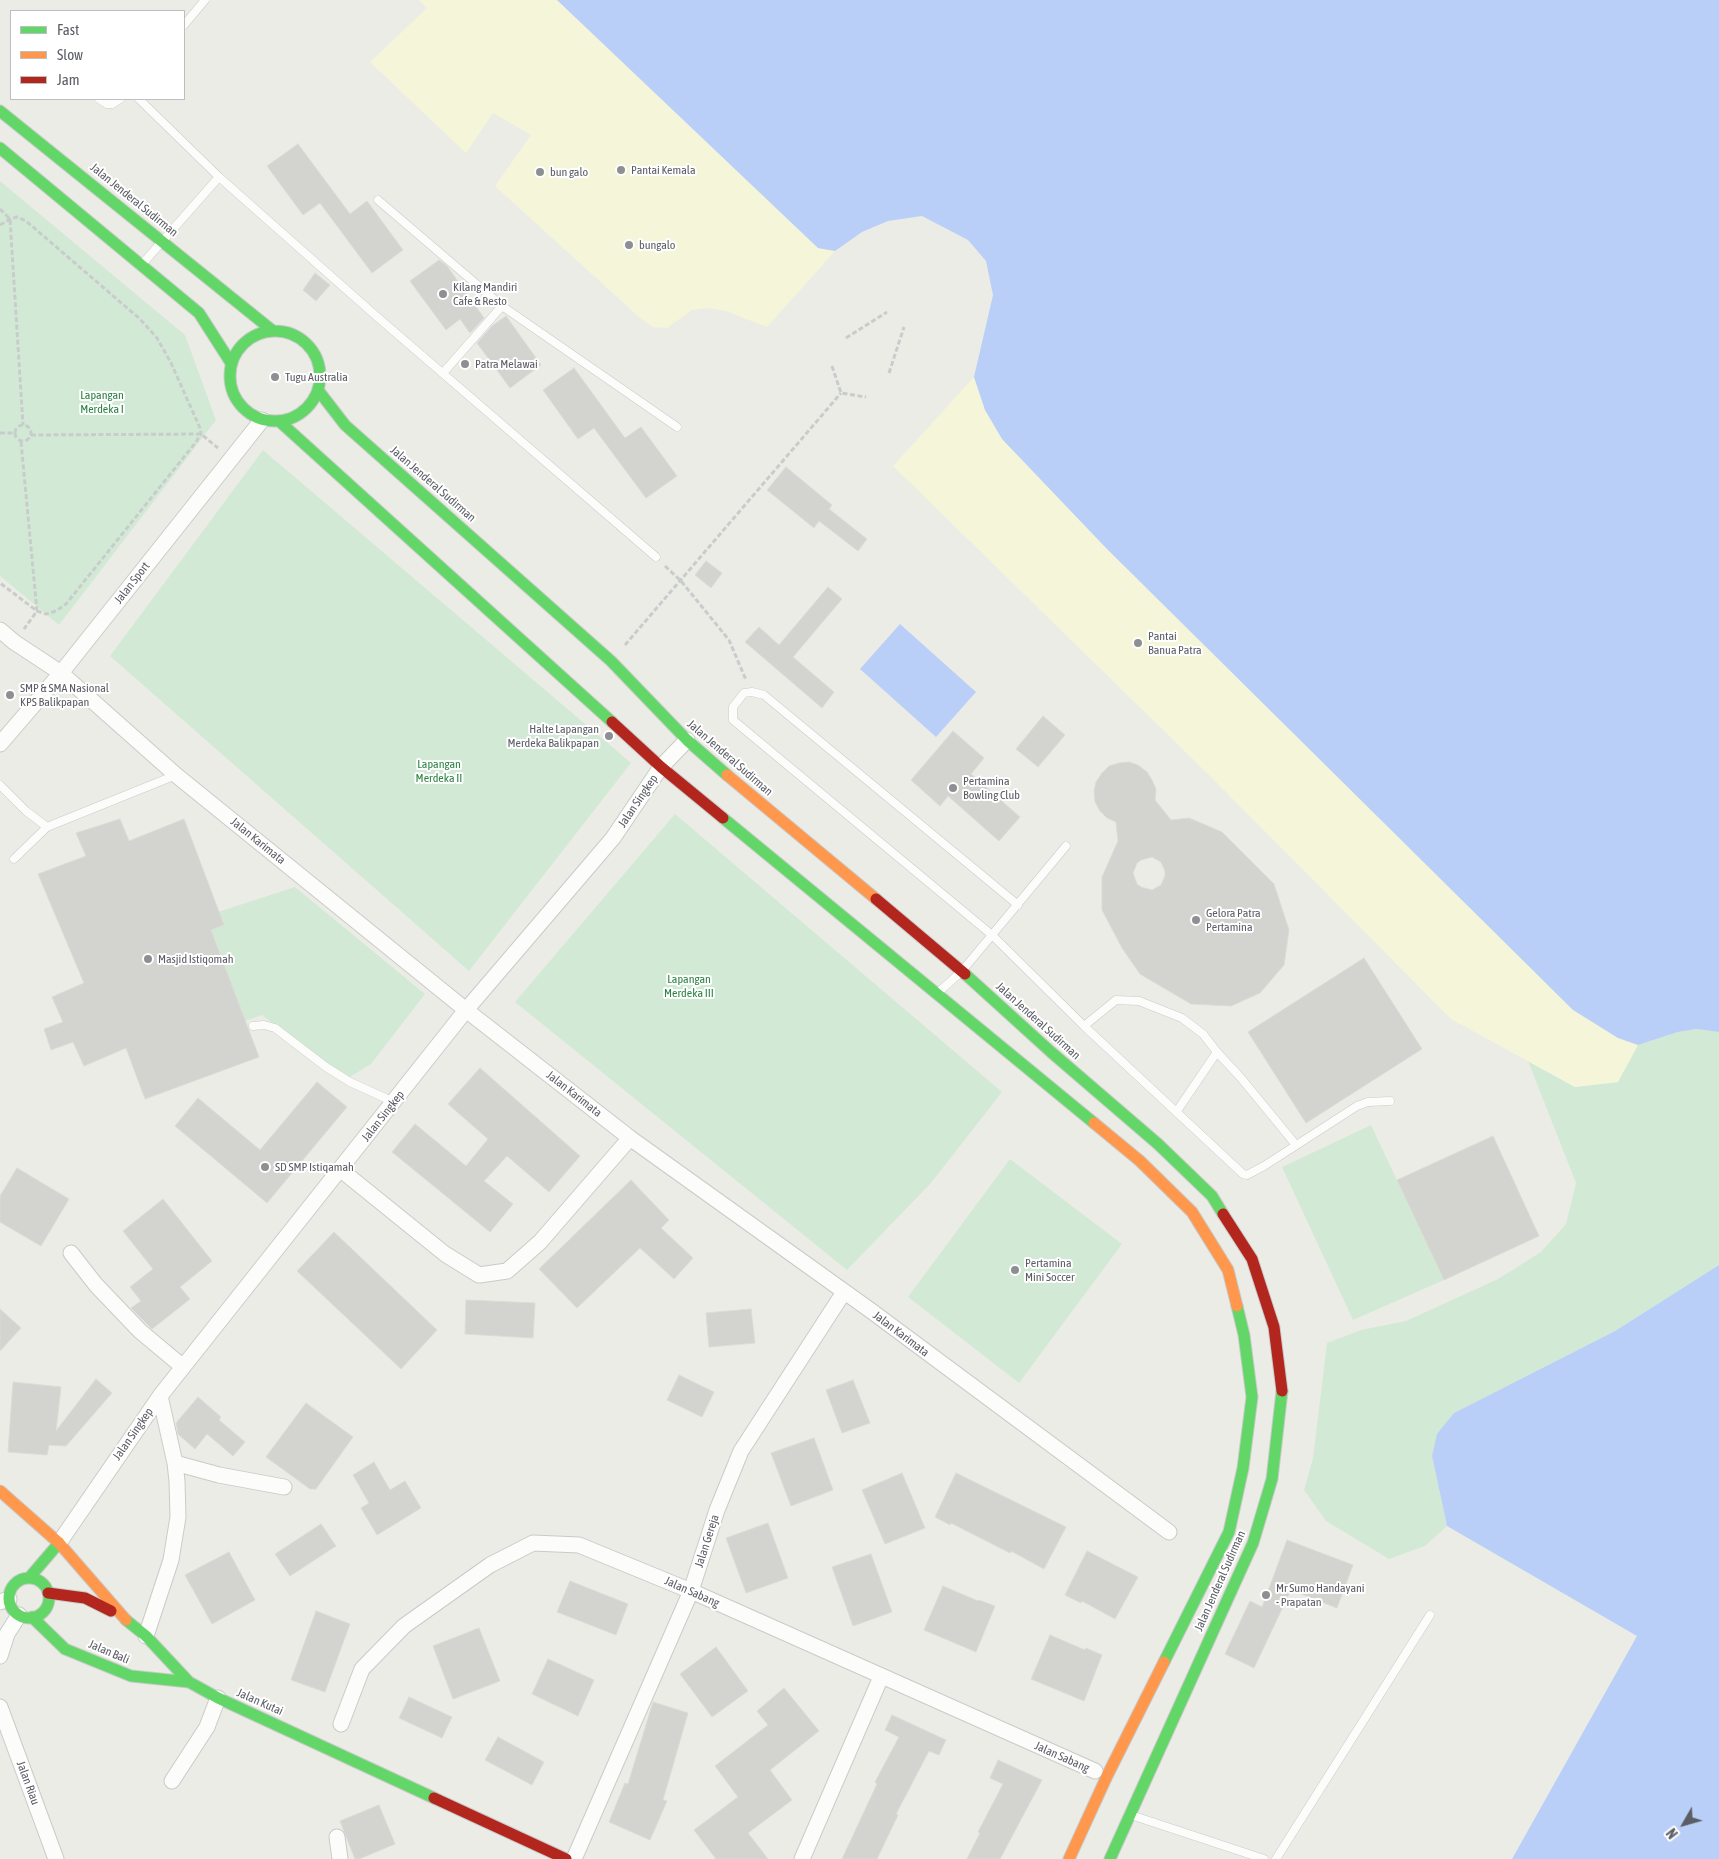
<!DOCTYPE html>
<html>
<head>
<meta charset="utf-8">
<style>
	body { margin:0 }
	#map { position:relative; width:1719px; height:1859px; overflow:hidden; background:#ecece6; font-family:"Asap Condensed",sans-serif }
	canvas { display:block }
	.legend { position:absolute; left:10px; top:10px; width:175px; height:90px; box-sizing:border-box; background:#fff; border:1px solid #bdbec1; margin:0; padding:6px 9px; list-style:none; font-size:15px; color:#5b5d65 }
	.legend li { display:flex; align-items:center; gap:10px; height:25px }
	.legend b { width:25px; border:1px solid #bdbec1 }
	.north { position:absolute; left:1659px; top:1799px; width:50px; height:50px; -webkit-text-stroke:4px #fff; paint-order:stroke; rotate:232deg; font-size:14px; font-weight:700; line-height:20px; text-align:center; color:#5b5d65 }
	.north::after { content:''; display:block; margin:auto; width:18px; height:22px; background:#5b5d65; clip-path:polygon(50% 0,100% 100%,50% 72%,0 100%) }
</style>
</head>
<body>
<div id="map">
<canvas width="1719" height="1859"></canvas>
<ul class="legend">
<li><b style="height:6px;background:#63d668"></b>Fast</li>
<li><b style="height:6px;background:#ff974d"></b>Slow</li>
<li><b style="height:6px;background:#b3261e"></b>Jam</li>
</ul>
<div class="north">N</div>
</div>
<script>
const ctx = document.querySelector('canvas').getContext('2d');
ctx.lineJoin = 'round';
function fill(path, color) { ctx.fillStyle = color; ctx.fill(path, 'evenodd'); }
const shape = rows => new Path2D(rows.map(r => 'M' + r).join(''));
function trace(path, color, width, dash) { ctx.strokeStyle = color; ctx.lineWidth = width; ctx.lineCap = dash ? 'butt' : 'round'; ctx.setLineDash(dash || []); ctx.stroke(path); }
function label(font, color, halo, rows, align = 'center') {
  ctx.font = font + ' "Asap Condensed",sans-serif'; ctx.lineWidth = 4; ctx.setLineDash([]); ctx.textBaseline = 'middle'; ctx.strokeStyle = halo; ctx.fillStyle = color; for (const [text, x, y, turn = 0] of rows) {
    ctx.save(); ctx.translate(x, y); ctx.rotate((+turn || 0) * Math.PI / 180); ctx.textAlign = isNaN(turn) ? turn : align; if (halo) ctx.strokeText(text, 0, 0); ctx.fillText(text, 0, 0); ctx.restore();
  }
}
fill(shape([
	[0,181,185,335,216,420,59,625,0,576],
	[263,450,631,763,469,971,110,656],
	[675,814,1002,1092,931,1183,847,1270,515,1002],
	[295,887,425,994,371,1064,345,1080,262,1015,245,1021,211,930,224,925,218,912],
	[1698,1029,1719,1032,1719,1265,1615,1331,1454,1413,1432,1456,1447,1526,1425,1546,1389,1559,1326,1521,1304,1490,1313,1458,1327,1343,1361,1330,1406,1321,1498,1279,1541,1252,1566,1224,1576,1183,1528,1061,1575,1087,1617,1082,1638,1045,1678,1032],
	[1371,1125,1444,1280,1353,1320,1282,1167],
	[1010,1159,1122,1244,1019,1383,908,1297]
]), '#d2ead5');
fill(shape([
	[419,0,557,0,818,248,835,251,767,327,726,311,708,308,692,310,667,328,653,327,639,317,495,186,531,135,493,113,466,153,370,62,427,8],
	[974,377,985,410,1002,439,1107,549,1573,1009,1618,1038,1638,1045,1618,1082,1575,1087,1451,1019,1208,774,893,466]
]), '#f5f5da');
fill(shape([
	[557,0,1719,0,1719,1032,1697,1029,1678,1032,1638,1045,1618,1038,1573,1010,1107,549,1002,439,985,410,974,377,993,295,986,261,968,240,922,216,888,221,862,232,835,251,818,248],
	[900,624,976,692,936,737,860,669],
	[1719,1265,1719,1859,1512,1859,1637,1636,1447,1526,1432,1456,1437,1434,1454,1413,1615,1331]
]), '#b9cff8');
const building = shape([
	[298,144,350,214,367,201,403,250,372,273,320,203,303,215,267,166,298,144],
	[439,260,447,266,484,318,470,333,460,319,446,330,410,281,439,260],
	[315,273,330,285,316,301,303,290,315,273],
	[506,316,541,365,510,388,477,343,492,326,506,316],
	[574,368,625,438,641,427,677,476,646,498,594,428,578,439,543,390,574,368],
	[786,467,832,505,829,509,867,539,858,551,819,521,814,528,767,490,786,467],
	[706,561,722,573,711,588,695,575,706,561],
	[828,587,842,599,793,657,834,692,822,708,745,642,759,627,779,645,828,587],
	[1043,716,1065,735,1038,767,1016,749,1043,716],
	[953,731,984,758,971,774,1020,817,999,841,948,796,940,806,911,780,953,731],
	[1129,762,1138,765,1147,772,1152,780,1156,789,1155,800,1171,820,1189,818,1222,832,1274,884,1289,930,1284,965,1260,993,1231,1006,1191,1004,1140,974,1122,948,1102,910,1102,877,1118,841,1116,822,1107,818,1100,811,1095,802,1094,791,1096,782,1102,773,1109,766,1119,763,1129,762],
	[1152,857,1161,862,1165,871,1165,876,1161,885,1152,890,1141,887,1137,884,1133,873,1137,863,1141,860,1152,857],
	[120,819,129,841,184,819,224,925,211,930,259,1057,145,1099,126,1048,84,1066,73,1042,51,1050,44,1029,63,1022,52,997,84,983,38,874,86,856,76,833,120,819],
	[1364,958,1422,1049,1306,1123,1248,1032,1364,958],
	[480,1068,580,1156,549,1192,507,1156,484,1181,513,1204,490,1232,392,1152,415,1124,466,1166,488,1139,448,1104,480,1068],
	[317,1082,347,1107,267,1203,175,1126,198,1098,260,1150,317,1082],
	[1493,1136,1539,1236,1444,1280,1397,1180,1493,1136],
	[17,1168,69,1199,41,1246,0,1222,0,1196,17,1168],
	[631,1180,669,1220,661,1228,693,1258,674,1279,640,1248,577,1308,539,1269,631,1180],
	[163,1199,212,1261,180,1287,190,1299,152,1329,131,1308,141,1301,130,1287,153,1269,123,1231,163,1199],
	[334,1232,437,1330,401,1369,297,1271,334,1232],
	[466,1300,535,1303,533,1338,465,1334,466,1300],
	[0,1309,21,1328,0,1351,0,1309],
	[751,1309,755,1343,709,1347,706,1313,751,1309],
	[679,1375,714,1392,702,1417,667,1400,679,1375],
	[96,1379,112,1393,66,1446,49,1445,47,1455,8,1452,13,1382,61,1387,56,1431,96,1379],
	[853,1380,870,1423,842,1433,826,1390,853,1380],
	[198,1397,221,1417,219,1420,245,1442,233,1456,207,1434,195,1449,178,1434,176,1423,198,1397],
	[306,1403,353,1437,316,1489,310,1489,266,1457,306,1403],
	[814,1438,833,1490,791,1506,771,1453,814,1438],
	[374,1462,390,1490,405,1481,421,1508,377,1535,361,1508,369,1503,353,1475,374,1462],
	[902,1473,925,1528,885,1544,862,1490,902,1473],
	[956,1473,1066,1527,1044,1569,1011,1551,1010,1553,951,1523,950,1525,935,1517,956,1473],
	[768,1523,788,1578,746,1593,726,1538,768,1523],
	[321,1524,336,1546,290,1576,275,1554,321,1524],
	[1287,1540,1353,1565,1337,1608,1291,1590,1254,1668,1225,1654,1250,1601,1262,1607,1287,1540],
	[1087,1551,1138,1577,1115,1619,1082,1601,1081,1603,1065,1595,1087,1551],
	[229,1552,255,1600,212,1624,185,1575,229,1552],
	[871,1554,892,1612,853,1626,832,1567,871,1554],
	[570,1581,628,1604,616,1635,557,1612,570,1581],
	[943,1586,978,1601,979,1600,995,1606,976,1652,924,1630,943,1586],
	[316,1611,350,1624,325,1692,291,1680,316,1611],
	[479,1628,500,1681,453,1699,433,1646,479,1628],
	[1050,1635,1085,1650,1086,1648,1102,1655,1084,1701,1031,1679,1050,1635],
	[716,1647,748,1691,712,1717,680,1674,716,1647],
	[548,1659,594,1680,578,1716,532,1694,548,1659],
	[784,1688,819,1731,770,1770,792,1800,748,1833,768,1859,716,1859,694,1830,738,1797,715,1766,768,1725,757,1711,784,1688],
	[409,1697,452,1717,442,1738,399,1718,409,1697],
	[653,1702,688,1713,663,1800,667,1801,650,1840,609,1822,625,1783,628,1784,653,1702],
	[892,1715,946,1740,939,1755,929,1751,896,1814,898,1815,877,1859,842,1859,877,1784,875,1782,899,1737,885,1730,892,1715],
	[498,1737,544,1762,532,1785,485,1760,498,1737],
	[998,1760,1042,1780,1000,1859,967,1859,980,1833,978,1832,1003,1784,990,1778,998,1760],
	[379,1805,395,1844,359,1859,355,1859,340,1821,379,1805]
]);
fill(building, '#d3d3cf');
trace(building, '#dcdbd5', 1);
const lane = shape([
	[184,25,205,0],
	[99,99,107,104,112,104,120,99],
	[139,99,219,177],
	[378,200,502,306,443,373],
	[144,262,219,177,375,315,656,557],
	[502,306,677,427],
	[0,785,26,811,47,827,176,775],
	[14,859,47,827],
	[1018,905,764,695,752,692,744,693,733,707,733,720,992,935,1084,1026,1243,1174,1247,1175,1264,1166,1357,1106,1368,1102,1390,1101],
	[941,990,962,971,1066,846],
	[253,1026,264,1025,275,1028,326,1067,350,1082,394,1102],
	[1084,1026,1116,1000,1139,1001,1182,1018,1203,1034,1217,1052,1177,1111],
	[1217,1052,1241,1078,1296,1145],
	[1134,1816,1264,1859],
	[1276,1859,1430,1615]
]);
const street = shape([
	[0,630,14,642,61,673,176,775,466,1010,630,1138,870,1310,1169,1532],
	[0,744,61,673,262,420],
	[341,1170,445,1254,479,1275,507,1271,540,1242,630,1138],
	[71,1253,96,1285,140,1331,183,1367],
	[175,1463,219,1475,284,1487],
	[59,1543,160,1396,466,1010,613,838,661,767,687,740],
	[0,1602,9,1599],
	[146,1636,171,1560,178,1517,177,1481,175,1463,160,1396],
	[0,1656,7,1634,19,1615],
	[0,1707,56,1859],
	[341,1724,362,1669,404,1626,490,1565,533,1543,579,1545,691,1591,1095,1771],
	[172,1781,207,1727,218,1698],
	[337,1837,340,1859],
	[574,1859,691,1591,717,1510,741,1451,844,1292],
	[802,1859,881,1677]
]);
const fast = shape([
	[0,111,273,331],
	[0,148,199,313,231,363],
	'230 376a45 45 0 1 1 90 0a45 45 0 1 1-90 0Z',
	[318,390,345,425,611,661,687,740,727,775],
	[279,421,612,722],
	[723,818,1094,1123],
	[965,974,1051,1052,1158,1144,1212,1196,1223,1214],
	[29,1578,59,1543],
	'9 1598a20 20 0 1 1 40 0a20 20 0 1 1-40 0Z',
	[32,1617,65,1649,131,1676,189,1682],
	[126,1620,146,1636,189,1682,218,1698,434,1798],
	[1164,1662,1229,1532,1243,1468,1252,1397,1244,1335,1237,1306],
	[1110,1859,1253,1543,1272,1479,1282,1391]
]);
const slow = shape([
	[727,775,876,899],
	[1094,1123,1140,1161,1192,1212,1228,1270,1237,1306],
	[0,1491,59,1543,126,1620],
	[1069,1859,1107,1776,1164,1662]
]);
const jam = shape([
	[612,722,661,767,723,818],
	[876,899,965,974],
	[1223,1214,1252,1259,1274,1327,1282,1391],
	[48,1593,85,1598,111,1611],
	[434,1798,566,1859]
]);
trace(lane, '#cacac9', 9);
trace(street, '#cacac9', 17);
trace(fast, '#c9caca', 13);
trace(slow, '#c9caca', 13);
trace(jam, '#c9caca', 13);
trace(shape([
	[0,209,10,219,23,425],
	[0,225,10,219,17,217,26,221,140,319,157,338,171,363,200,428,201,434,196,442,66,604,56,611,46,614,37,611,0,583],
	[846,338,887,312],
	[832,366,841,393,866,397],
	[889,373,904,327],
	'15 433a8 8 0 1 1 16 0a8 8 0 1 1-16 0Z',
	[0,433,15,433],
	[31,435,201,434,218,448],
	[21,442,37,611,24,629],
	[665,566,681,581,729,640,746,680],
	[625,645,841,393]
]), '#c8cdcc', 3, [5, 2.5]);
trace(lane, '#fcfcfb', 8);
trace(street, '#fcfcfb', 15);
trace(fast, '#63d668', 11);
trace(slow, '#ff974d', 11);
trace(jam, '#b3261e', 11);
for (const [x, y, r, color] of [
	[621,170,5,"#8e8f92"],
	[540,172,5,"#8e8f92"],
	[629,245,5,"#8e8f92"],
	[443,294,5,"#8e8f92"],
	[465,364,5,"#8e8f92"],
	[275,377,5,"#8e8f92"],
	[1138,643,5,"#8e8f92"],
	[10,695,5,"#8e8f92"],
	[609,736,5,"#8e8f92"],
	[953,788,5,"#8e8f92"],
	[1196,920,5,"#8e8f92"],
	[148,959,5,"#8e8f92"],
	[265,1167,5,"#8e8f92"],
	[1015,1270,5,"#8e8f92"],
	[1266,1595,5,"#8e8f92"]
]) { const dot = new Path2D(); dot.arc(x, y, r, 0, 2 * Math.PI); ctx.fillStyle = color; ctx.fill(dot); trace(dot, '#fff', 2); }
label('12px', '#5b5d65', '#fff', [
	["Pantai Kemala",631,170],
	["bun galo",550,172],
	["bungalo",639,245],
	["Kilang Mandiri",453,287],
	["Cafe & Resto",453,301],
	["Patra Melawai",475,364],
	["Tugu Australia",285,377],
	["Pantai",1148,636],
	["Banua Patra",1148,650],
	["SMP & SMA Nasional",20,688],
	["KPS Balikpapan",20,702],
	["Halte Lapangan",599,729,"right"],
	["Merdeka Balikpapan",599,743,"right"],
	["Pertamina",963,781],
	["Bowling Club",963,795],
	["Gelora Patra",1206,913],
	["Pertamina",1206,927],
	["Masjid Istiqomah",158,959],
	["SD SMP Istiqamah",275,1167],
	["Pertamina",1025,1263],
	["Mini Soccer",1025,1277],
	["Mr Sumo Handayani",1276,1588],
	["- Prapatan",1276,1602]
], 'left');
label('12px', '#5b5d65', '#fff', [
	["Jalan Jenderal Sudirman",134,200,39],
	["Jalan Jenderal Sudirman",433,484,41],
	["Jalan Sport",132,583,-52],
	["Jalan Jenderal Sudirman",730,758,41],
	["Jalan Singkep",638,801,-56],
	["Jalan Karimata",258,841,39],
	["Jalan Jenderal Sudirman",1038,1021,42],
	["Jalan Karimata",574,1094,38],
	["Jalan Singkep",383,1116,-52],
	["Jalan Karimata",901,1334,37],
	["Jalan Singkep",133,1434,-55],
	["Jalan Gereja",707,1541,-72],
	["Jalan Jenderal Sudirman",1220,1581,-66],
	["Jalan Sabang",692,1592,24],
	["Jalan Bali",109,1652,23],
	["Jalan Kutai",260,1702,24],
	["Jalan Sabang",1062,1757,24],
	["Jalan Riau",28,1783,70]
]);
label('12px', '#2d8244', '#fff', [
	["Lapangan",102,395],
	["Merdeka I",102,409],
	["Lapangan",439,764],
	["Merdeka II",439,778],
	["Lapangan",689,979],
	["Merdeka III",689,993]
]);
</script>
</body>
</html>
